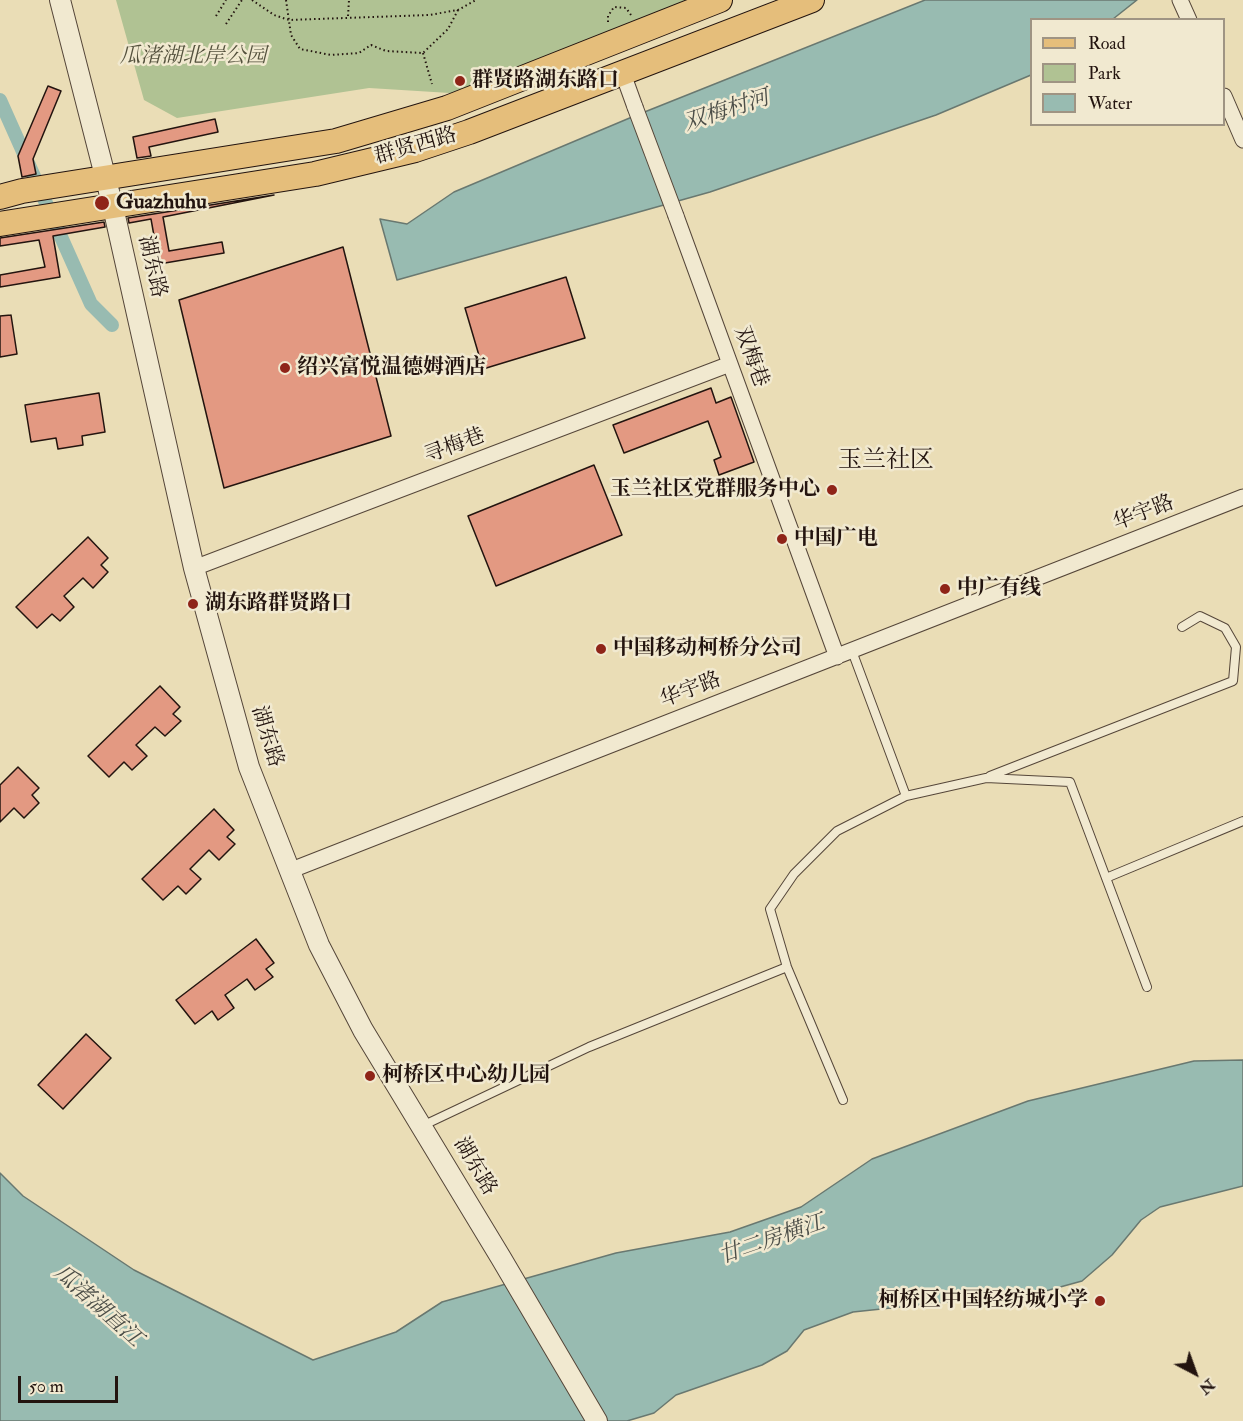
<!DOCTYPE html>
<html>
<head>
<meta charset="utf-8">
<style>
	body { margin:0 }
	#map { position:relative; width:1243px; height:1421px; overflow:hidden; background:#eaddb6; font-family:"IM FELL Double Pica",serif }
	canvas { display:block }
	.legend { position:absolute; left:1030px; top:18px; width:195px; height:108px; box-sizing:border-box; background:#f1e9d0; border:2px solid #9f9483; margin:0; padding:8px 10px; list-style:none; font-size:18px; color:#23140f }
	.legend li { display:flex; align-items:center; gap:12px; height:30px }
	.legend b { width:30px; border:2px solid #9f9483 }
	.north { position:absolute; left:1165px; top:1343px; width:60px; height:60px; -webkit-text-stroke:4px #f1e9d0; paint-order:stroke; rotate:139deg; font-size:16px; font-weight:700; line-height:24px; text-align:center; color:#23140f }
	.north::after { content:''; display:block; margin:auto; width:21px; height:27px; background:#23140f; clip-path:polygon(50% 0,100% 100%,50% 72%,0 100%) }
	.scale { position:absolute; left:18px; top:1376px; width:100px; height:27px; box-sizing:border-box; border:3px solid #23140f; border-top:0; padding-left:8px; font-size:18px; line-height:21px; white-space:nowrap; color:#23140f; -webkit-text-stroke:4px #f1e9d0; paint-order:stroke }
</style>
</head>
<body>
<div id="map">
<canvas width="1243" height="1421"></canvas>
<ul class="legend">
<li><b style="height:8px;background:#e5be7b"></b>Road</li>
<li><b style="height:16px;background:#b0c293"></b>Park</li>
<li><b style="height:16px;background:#98bbb1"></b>Water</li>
</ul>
<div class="north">N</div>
<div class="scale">50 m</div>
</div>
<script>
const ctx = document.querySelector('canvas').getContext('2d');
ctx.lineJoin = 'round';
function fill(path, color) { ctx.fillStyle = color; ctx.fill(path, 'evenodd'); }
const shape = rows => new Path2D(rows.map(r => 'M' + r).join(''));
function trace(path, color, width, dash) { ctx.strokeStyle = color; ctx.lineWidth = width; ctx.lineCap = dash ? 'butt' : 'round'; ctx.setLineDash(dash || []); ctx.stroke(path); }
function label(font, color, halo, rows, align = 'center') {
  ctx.font = font + ' "IM FELL Double Pica","Noto Serif SC",serif'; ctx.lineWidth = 5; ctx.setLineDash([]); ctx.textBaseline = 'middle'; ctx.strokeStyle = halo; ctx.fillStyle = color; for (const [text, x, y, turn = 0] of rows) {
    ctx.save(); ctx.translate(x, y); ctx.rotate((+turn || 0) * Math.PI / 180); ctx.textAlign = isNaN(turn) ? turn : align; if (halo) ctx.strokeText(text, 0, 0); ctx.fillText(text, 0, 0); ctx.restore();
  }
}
fill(shape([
	[116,0,697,0,466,94,369,88,177,118,144,100]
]), '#b0c293');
const water = shape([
	[925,0,1137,0,1113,19,1032,20,1031,75,936,115,710,192,397,280,380,219,407,224,454,192,632,117,925,0],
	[1243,1060,1243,1186,1160,1207,1141,1220,1112,1255,1082,1281,1042,1292,853,1312,804,1330,787,1351,762,1365,676,1395,654,1413,627,1421,0,1421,0,1173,23,1196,134,1270,313,1360,396,1332,442,1302,616,1253,730,1232,801,1207,872,1159,1028,1101,1194,1061,1243,1060]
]);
fill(water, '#98bbb1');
trace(water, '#697870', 1.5);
trace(shape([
	[0,100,91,304,112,325]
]), '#98bbb1', 14);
const building = shape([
	[48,86,61,91,33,159,36,174,22,177,18,156,48,86],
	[215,119,218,132,149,147,151,156,137,158,133,137,215,119],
	[274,195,163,217,169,251,222,242,224,253,159,264,151,219,129,223,128,218,274,195],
	[104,222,105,227,53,236,60,277,0,287,0,275,45,267,39,240,0,246,0,238,104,222],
	[343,247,391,436,224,488,179,300,343,247],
	[566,277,585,338,483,369,465,308,566,277],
	[11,315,17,354,0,357,0,316,11,315],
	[711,388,716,403,731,397,754,462,719,475,714,460,721,457,708,421,624,453,613,425,711,388],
	[99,393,105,432,82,436,83,445,58,449,56,438,31,442,25,405,99,393],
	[594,465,622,535,496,586,468,516,594,465],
	[88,537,108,558,101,565,108,572,93,588,83,578,64,596,74,607,60,621,52,614,37,628,16,607,88,537],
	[160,686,180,707,173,714,181,721,165,736,155,727,136,745,147,756,132,770,124,762,109,777,88,756,160,686],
	[18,767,39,788,32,795,39,803,24,818,14,808,0,822,0,785,18,767],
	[214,809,234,830,227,837,235,844,219,860,209,850,190,869,201,879,186,894,178,886,163,900,142,879,214,809],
	[256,939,274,963,266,969,273,977,255,990,247,979,225,995,234,1008,218,1020,212,1011,195,1024,176,1000,256,939],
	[86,1034,111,1058,63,1109,38,1085,86,1034]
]);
fill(building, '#e39982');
trace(building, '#23140f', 1.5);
const service = shape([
	[852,651,906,796],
	[990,776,1233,681,1236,647,1225,628,1200,616,1182,627],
	[1106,878,1243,821],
	[843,1100,787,967,770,909,794,874,837,831,906,796,986,778,1070,782,1147,987],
	[422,1126,589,1047,787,967]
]);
const minor = shape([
	[1180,0,1189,20],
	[622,71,635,107],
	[1224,96,1243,140],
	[676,216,837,657],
	[194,568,730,364],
	[289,871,1243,497]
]);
const tertiary = shape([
	[60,0,113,207,194,568,249,767,319,945,363,1030,501,1258,597,1421]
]);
const primary = shape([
	[0,197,22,191,336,141,447,108,720,0],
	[0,224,315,174,415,150,469,132,812,0]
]);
trace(service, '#554639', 10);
trace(minor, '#554639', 17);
trace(tertiary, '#554639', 22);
trace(primary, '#23140f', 26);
trace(shape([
	[252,0,274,15,289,20,429,15,458,10,476,0],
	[286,0,291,35,300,49,331,55,359,53,371,45,386,51,423,53,448,29,458,10],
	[216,16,226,0],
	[348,16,349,0],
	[608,22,608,16,614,7,626,8,631,15],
	[226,24,242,0],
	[423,53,432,84]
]), '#23140f', 2, [1.5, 3]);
trace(service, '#f1e9d0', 8);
trace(minor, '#f1e9d0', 15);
trace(tertiary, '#f1e9d0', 20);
trace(primary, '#e5be7b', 24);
const minorBridge = shape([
	[635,107,676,216]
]);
trace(minorBridge, '#554639', 17, []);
trace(minorBridge, '#f1e9d0', 15);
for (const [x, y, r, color] of [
	[460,81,6,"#8f2418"],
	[102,203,8,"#8f2418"],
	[285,368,6,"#8f2418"],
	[832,490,6,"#8f2418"],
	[782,539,6,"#8f2418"],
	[945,589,6,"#8f2418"],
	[193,604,6,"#8f2418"],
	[601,649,6,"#8f2418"],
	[370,1076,6,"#8f2418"],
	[1100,1301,6,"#8f2418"]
]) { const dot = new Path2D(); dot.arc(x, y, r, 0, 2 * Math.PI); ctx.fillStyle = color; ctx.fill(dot); trace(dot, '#f1e9d0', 2); }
label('italic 21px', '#54513d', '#f1e9d0', [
	["瓜渚湖北岸公园",193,57]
]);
label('bold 21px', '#23140f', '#f1e9d0', [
	["群贤路湖东路口",472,81],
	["Guazhuhu",116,203],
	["绍兴富悦温德姆酒店",297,368],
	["玉兰社区党群服务中心",820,490,"right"],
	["中国广电",794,539],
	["中广有线",957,589],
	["湖东路群贤路口",205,604],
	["中国移动柯桥分公司",613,649],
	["柯桥区中心幼儿园",382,1076],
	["柯桥区中国轻纺城小学",1088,1301,"right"]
], 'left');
label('21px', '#23140f', '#f1e9d0', [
	["群贤西路",416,147,-16],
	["湖东路",151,267,77],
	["双梅巷",750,357,70],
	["寻梅巷",455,447,-21],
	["华宇路",1144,514,-21],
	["华宇路",691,691,-21],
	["湖东路",266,737,73],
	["湖东路",474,1167,59]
]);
label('italic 22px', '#4c4e48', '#f1e9d0', [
	["双梅村河",727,112,-18],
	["廿二房横江",772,1241,-19],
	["瓜渚湖直江",97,1307,42]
]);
label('24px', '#23140f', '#f1e9d0', [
	["玉兰社区",886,462]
]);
</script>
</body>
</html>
